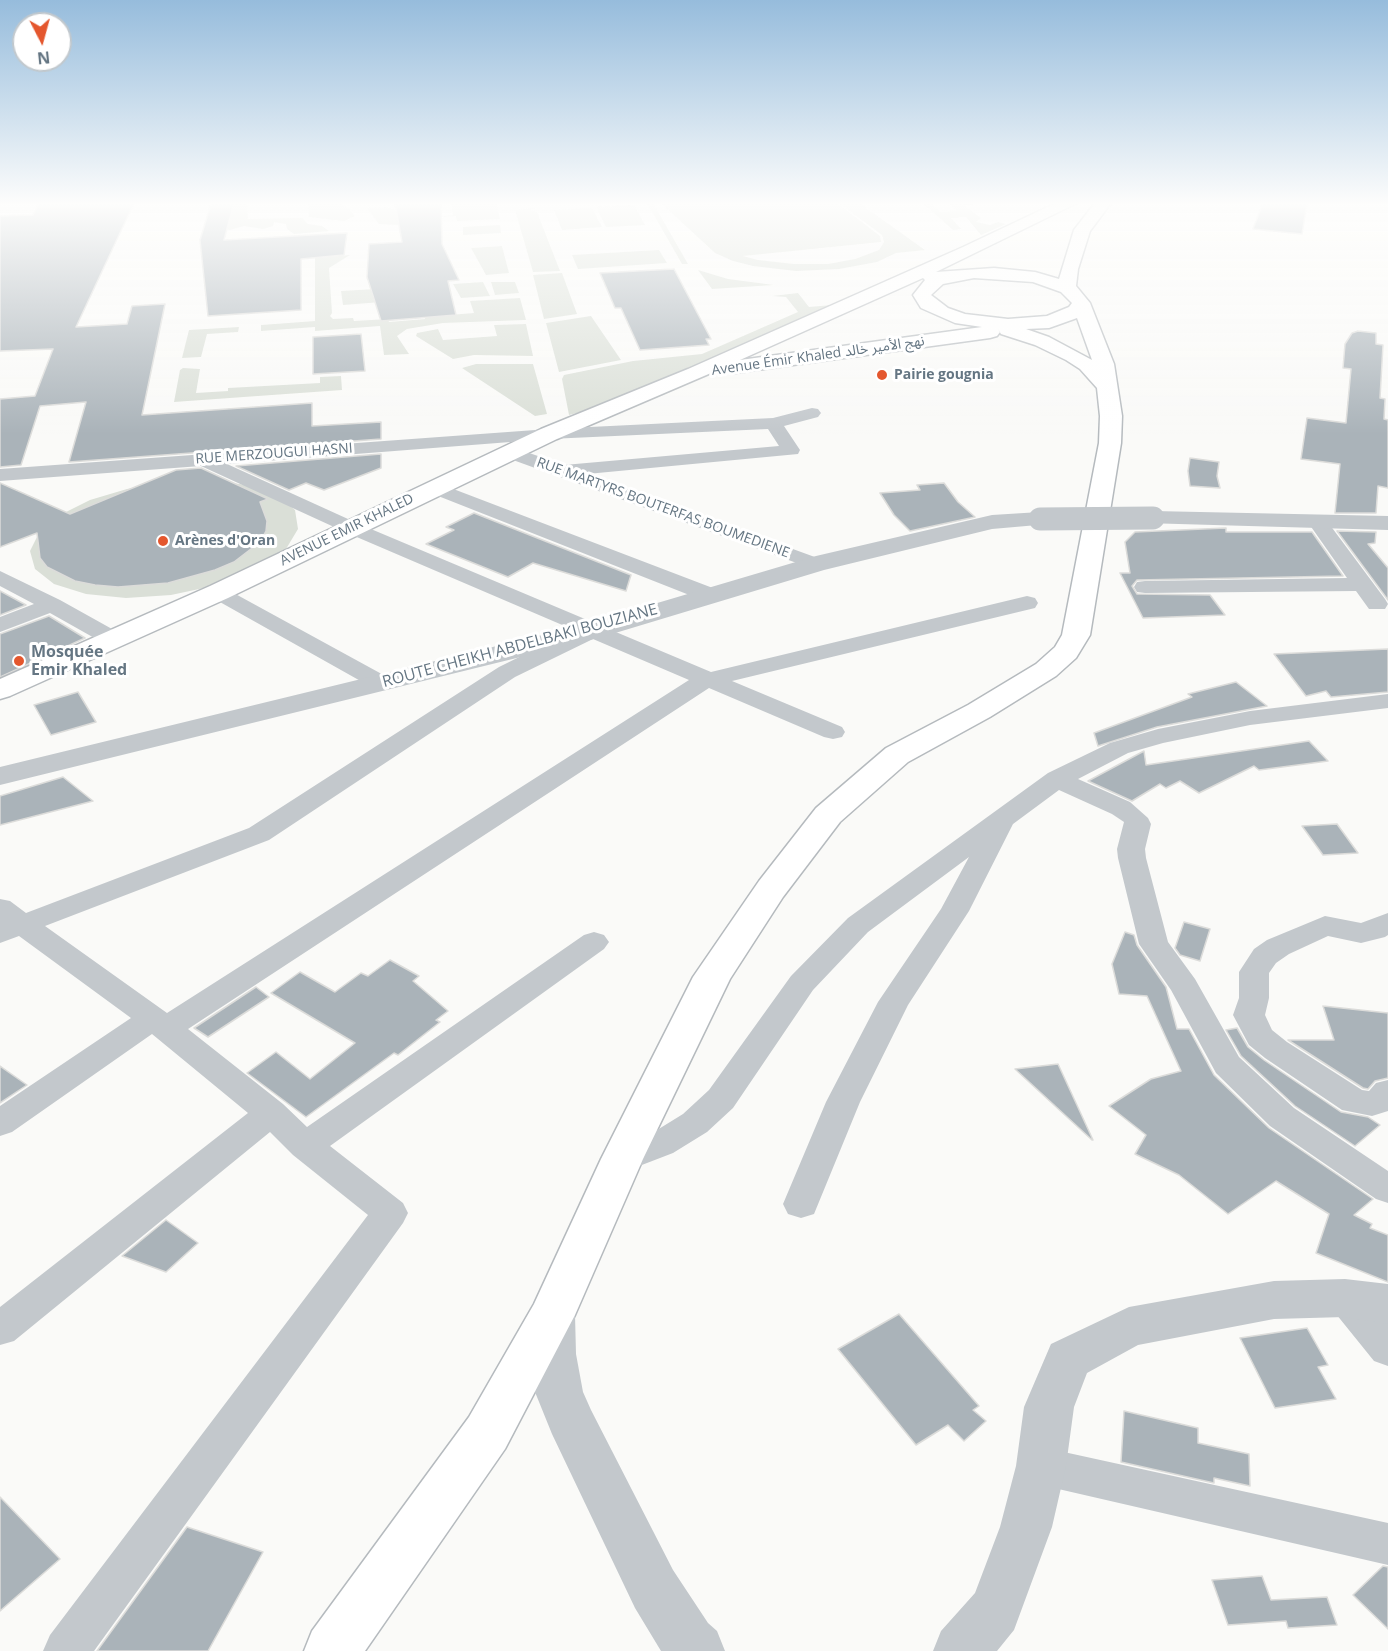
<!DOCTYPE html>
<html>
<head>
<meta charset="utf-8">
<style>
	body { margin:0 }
	#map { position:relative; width:1388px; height:1651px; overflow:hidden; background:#fafaf8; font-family:"Open Sans",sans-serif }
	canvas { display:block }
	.north { position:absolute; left:12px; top:12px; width:60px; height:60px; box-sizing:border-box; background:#fff; border:2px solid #c1c8cd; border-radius:50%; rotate:174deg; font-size:16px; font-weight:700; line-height:24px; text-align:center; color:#657683 }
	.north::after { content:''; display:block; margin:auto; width:21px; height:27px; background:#e4572e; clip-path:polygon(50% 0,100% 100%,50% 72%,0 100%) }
</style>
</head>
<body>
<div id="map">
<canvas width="1388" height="1651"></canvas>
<div class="north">N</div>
</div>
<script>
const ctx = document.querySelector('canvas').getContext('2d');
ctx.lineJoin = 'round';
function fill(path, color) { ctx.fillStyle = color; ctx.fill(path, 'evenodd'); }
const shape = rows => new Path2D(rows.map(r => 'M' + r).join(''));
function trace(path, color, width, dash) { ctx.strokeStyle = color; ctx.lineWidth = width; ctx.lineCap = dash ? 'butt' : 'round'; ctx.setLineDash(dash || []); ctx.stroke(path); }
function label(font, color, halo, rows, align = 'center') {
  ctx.font = font + ' "Open Sans","Noto Sans Arabic",sans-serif'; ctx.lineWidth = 6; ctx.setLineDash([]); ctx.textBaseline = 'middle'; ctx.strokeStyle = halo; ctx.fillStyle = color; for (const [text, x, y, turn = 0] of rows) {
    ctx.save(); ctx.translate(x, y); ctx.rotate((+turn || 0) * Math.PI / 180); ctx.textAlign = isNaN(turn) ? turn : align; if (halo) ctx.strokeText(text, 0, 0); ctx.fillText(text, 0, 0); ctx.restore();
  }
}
fill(shape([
	[230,203,247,203,248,219,302,218,308,224,322,226,329,231,294,234,287,229,286,224,274,222,273,226,263,229,244,226,230,230,217,228],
	[308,203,338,203,348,208,355,216,344,221,309,217],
	[451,203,496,203,500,219,457,221,456,216,439,217,453,215],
	[647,203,653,203,688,264,682,264],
	[661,203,837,203,880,236,881,242,743,256,758,260,794,264,828,264,855,259,879,250,884,242,882,235,839,203,859,203,925,250,896,253,877,262,839,269,796,271,753,266,733,261,715,253],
	[923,203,931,203,940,212,957,211,950,204,987,203,963,205,981,218,976,222,990,225,998,222,1006,224,981,235,966,217,951,218,961,229,953,230],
	[634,205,645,225,606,227,596,207],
	[386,207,397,211,400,225,379,224,367,208],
	[535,208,530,210,537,212,560,271,533,272,515,210],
	[592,208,602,227,562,230,554,210],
	[500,225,501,233,463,235,463,227],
	[502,246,509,273,486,275,471,248],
	[659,250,667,263,578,269,572,255],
	[350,255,329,268,332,313,330,316,333,319,353,318,354,321,388,319,389,322,425,319,425,317,474,313,470,301,520,298,526,320,443,323,407,329,397,336,409,354,384,355,380,326,315,331,315,327,261,331,261,325,315,321,315,258],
	[698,270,728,279,774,285,712,289],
	[562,273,577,314,544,319,533,275],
	[483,282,490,296,461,298,453,284],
	[491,282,515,282,519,293,495,295],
	[393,288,395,301,343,305,341,291],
	[798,293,809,307,832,305,616,403,569,415,562,379,564,375,633,361,702,354,798,312,786,297,772,296],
	[591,316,621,360,559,372,546,323],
	[526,324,533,356,474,355,453,359,416,336,417,333,438,329,443,340,497,336,494,325],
	[239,327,238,332,207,334,201,357,182,358,189,330],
	[476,364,533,364,547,414,535,416,462,368],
	[183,368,200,369,196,393,228,391,228,388,320,383,320,377,341,376,342,390,174,402,180,370],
	[209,480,247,485,277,495,295,510,298,529,286,549,258,569,218,585,171,595,126,598,86,594,54,584,35,569,30,551,39,533,60,515,90,500,127,489,166,482]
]), '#dadfd7');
const building = shape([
	[39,203,134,203,76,327,127,324,132,306,165,304,142,415,312,403,312,426,381,422,381,439,69,462,86,402,40,406,21,465,0,467,0,399,35,396,53,349,0,351,0,216,33,215,39,203],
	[234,203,224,240,347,233,344,255,301,259,301,310,208,316,200,240,211,204,234,203],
	[395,203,441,203,442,244,459,280,448,281,456,315,381,321,367,277,369,244,402,242,395,203],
	[1263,203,1307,203,1302,234,1253,229,1263,203],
	[674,269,711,339,706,339,709,345,640,350,621,308,615,308,600,273,674,269],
	[1358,331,1376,333,1376,344,1383,345,1380,398,1385,399,1384,419,1388,420,1388,488,1378,486,1376,513,1335,513,1340,464,1301,459,1307,418,1346,423,1351,369,1343,368,1345,344,1352,333,1358,331],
	[361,334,365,371,313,374,313,337,361,334],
	[381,454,381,468,324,490,306,483,289,490,236,466,381,454],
	[1190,458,1219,462,1217,476,1220,488,1190,486,1188,471,1190,458],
	[201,468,268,499,260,502,267,521,266,531,260,542,234,562,215,570,168,583,118,587,95,585,75,581,47,567,40,558,37,533,0,547,0,483,70,514,176,470,201,468],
	[944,483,958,502,975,517,910,531,894,515,880,493,920,490,917,485,944,483],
	[474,513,631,575,626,591,533,563,508,577,426,544,454,530,446,527,474,513],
	[1226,528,1226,532,1312,532,1343,576,1137,580,1132,586,1137,594,1210,595,1225,615,1143,618,1120,573,1130,573,1125,542,1135,532,1226,528],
	[1337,531,1376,532,1375,543,1368,544,1388,568,1388,600,1337,531],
	[0,591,26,605,0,615,0,591],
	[49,616,85,638,0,677,0,634,49,616],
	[1388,649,1388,692,1331,697,1326,691,1306,696,1274,654,1388,649],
	[1236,682,1267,706,1157,727,1098,746,1094,733,1192,697,1188,694,1236,682],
	[78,692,96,722,51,735,34,705,78,692],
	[1309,741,1328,761,1259,770,1254,766,1199,793,1180,781,1166,788,1160,784,1132,801,1088,781,1144,751,1146,765,1309,741],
	[63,777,93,801,0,825,0,796,63,777],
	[1337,824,1358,853,1323,855,1302,826,1337,824],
	[1184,922,1210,929,1200,961,1180,955,1175,948,1184,922],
	[1125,932,1134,935,1137,945,1166,987,1177,1029,1189,1029,1214,1075,1269,1128,1373,1199,1354,1215,1372,1224,1370,1228,1388,1235,1388,1282,1316,1253,1329,1214,1276,1181,1228,1214,1179,1175,1135,1154,1146,1135,1109,1106,1151,1079,1181,1071,1147,996,1119,994,1112,964,1125,932],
	[390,960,419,976,413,981,448,1011,436,1020,440,1022,398,1055,394,1053,306,1117,247,1073,276,1052,310,1079,355,1043,271,993,300,972,335,992,361,973,368,976,390,960],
	[256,987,269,997,208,1037,194,1028,256,987],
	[1323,1006,1388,1013,1388,1078,1375,1081,1368,1089,1363,1088,1288,1040,1334,1040,1323,1006],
	[1237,1028,1248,1047,1264,1060,1341,1112,1368,1117,1380,1125,1355,1146,1295,1106,1241,1056,1226,1030,1237,1028],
	[1058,1064,1093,1140,1092,1140,1015,1069,1058,1064],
	[0,1066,27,1085,0,1103,0,1066],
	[166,1220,198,1243,166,1272,122,1256,166,1220],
	[899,1314,979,1406,973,1410,986,1421,964,1441,948,1425,916,1445,838,1349,899,1314],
	[1307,1328,1328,1365,1318,1367,1336,1399,1275,1408,1240,1338,1307,1328],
	[1124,1411,1198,1428,1198,1443,1249,1454,1250,1486,1214,1478,1214,1483,1121,1462,1124,1411],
	[0,1497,60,1559,0,1611,0,1497],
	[187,1527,263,1552,208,1651,97,1651,187,1527],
	[1383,1566,1388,1567,1388,1629,1353,1595,1383,1566],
	[1262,1576,1271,1600,1327,1597,1337,1625,1288,1628,1286,1621,1228,1625,1212,1580,1262,1576]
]);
fill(building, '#aab3b9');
trace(building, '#dcdcda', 1.5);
const primary = shape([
	[1056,203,1077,203,936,272,994,268,1035,272,1059,279,1074,230,1095,203,1111,203,1090,231,1078,269,1076,286,1090,303,1114,364,1122,416,1121,443,1090,635,1076,658,1056,676,990,717,908,762,840,822,783,897,730,979,643,1159,575,1315,505,1449,365,1651,304,1651,312,1631,469,1417,534,1304,601,1159,693,977,759,881,816,808,886,748,968,705,1036,664,1055,647,1062,635,1099,443,1100,416,1097,388,1080,369,1066,360,1035,345,1001,334,998,329,1000,332,997,336,990,338,735,373,728,371,725,367,557,439,228,598,10,696,0,699,0,679,210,586,541,429,688,369,963,247,1056,203],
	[923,278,925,280,913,295,921,308,955,323,982,327,740,360,923,278],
	[974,278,1033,282,1061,292,1072,303,1069,307,1047,316,1008,319,965,314,948,308,931,295,943,284,974,278],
	[1077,318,1092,360,1049,337,1026,329,1049,328,1077,318]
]);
trace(primary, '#b5babe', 3);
fill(shape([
	[812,408,818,409,821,413,818,417,784,426,800,450,798,454,587,474,823,560,827,564,823,568,816,570,502,456,500,452,509,446,564,465,779,446,768,429,549,439,227,464,359,524,711,672,1027,596,1035,598,1038,603,1035,608,732,681,842,727,845,732,842,737,833,739,824,737,709,688,188,1029,283,1104,307,1127,584,935,594,932,604,935,609,942,604,949,330,1146,403,1203,408,1213,403,1223,94,1651,43,1651,50,1635,368,1215,293,1155,270,1132,14,1341,0,1345,0,1307,248,1113,152,1034,12,1132,0,1136,0,1106,131,1018,19,936,0,943,0,899,10,901,26,913,249,828,499,667,574,630,345,532,201,466,0,481,0,469,549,429,773,418,812,408],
	[593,639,689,680,167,1013,45,926,269,840,515,677,593,639],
	[435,482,718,590,721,595,718,600,710,602,702,600,428,492,425,488,428,484,435,482],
	[1317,515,1324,517,1385,599,1388,604,1385,609,1369,609,1356,591,1145,593,1137,592,1134,587,1137,582,1145,581,1347,578,1307,521,1310,517,1317,515],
	[0,571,60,600,121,634,124,639,121,644,113,646,105,644,50,613,0,632,0,617,34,604,0,586,0,571],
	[219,585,389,678,393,683,389,688,381,690,373,688,211,597,208,592,211,587,219,585],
	[1388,694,1388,708,1250,725,1163,743,1128,753,1078,779,1130,802,1148,818,1151,824,1145,849,1146,858,1168,942,1195,979,1239,1057,1294,1108,1388,1171,1388,1203,1376,1199,1270,1126,1216,1073,1171,990,1139,944,1118,858,1117,849,1124,822,1112,814,1059,790,1013,824,969,911,908,1005,860,1102,814,1214,801,1218,788,1214,783,1204,826,1102,878,1002,941,909,969,857,868,932,813,990,733,1108,707,1132,673,1153,634,1168,622,1172,610,1168,605,1159,610,1150,649,1135,683,1114,709,1090,791,976,848,918,1048,773,1110,743,1158,729,1250,711,1388,694],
	[1388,913,1388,935,1385,937,1361,943,1328,936,1289,954,1276,963,1269,973,1269,998,1265,1015,1272,1030,1287,1042,1362,1090,1369,1091,1376,1083,1388,1080,1388,1111,1372,1116,1342,1110,1265,1058,1249,1045,1233,1015,1239,998,1239,972,1254,949,1267,940,1325,916,1361,923,1388,913],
	[1345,1282,1358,1287,1388,1321,1388,1366,1374,1361,1332,1309,1326,1298,1332,1287,1345,1282],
	[1041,1447,1388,1523,1388,1565,1041,1485,1026,1480,1020,1466,1026,1452,1041,1447]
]), '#c3c8cc');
fill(shape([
	[1153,511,1388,516,1388,530,1144,523,1141,518,1144,513,1153,511],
	[1040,512,1049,514,1052,519,1049,524,992,529,824,570,602,637,0,785,0,767,583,625,816,556,992,515,1040,512],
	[1345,1279,1388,1284,1388,1324,1345,1317,1274,1319,1138,1345,1087,1373,1074,1407,1066,1466,1052,1527,1014,1630,997,1651,933,1651,941,1631,975,1593,1000,1527,1016,1466,1024,1407,1051,1344,1129,1307,1274,1281,1345,1279],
	[552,1295,568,1301,575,1315,576,1354,583,1392,591,1410,673,1570,708,1623,717,1631,725,1651,661,1651,635,1608,552,1434,535,1392,528,1354,529,1315,536,1301,552,1295]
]), '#c3c8cc');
fill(primary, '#fff');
trace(shape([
	[1040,519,1153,518]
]), '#c3c8cc', 23);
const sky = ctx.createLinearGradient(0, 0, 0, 434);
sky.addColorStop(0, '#96bcdc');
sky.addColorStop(0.47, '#fdfdfc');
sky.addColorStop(1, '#fdfdfc00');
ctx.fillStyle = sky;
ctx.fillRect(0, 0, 1388, 434);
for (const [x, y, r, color] of [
	[882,375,6,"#e4572e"],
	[163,541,6,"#e4572e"],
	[19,661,6,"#e4572e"]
]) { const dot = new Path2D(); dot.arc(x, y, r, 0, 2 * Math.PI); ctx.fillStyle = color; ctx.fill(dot); trace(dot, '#fff', 2); }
label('14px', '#657683', '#fff', [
	["Avenue Émir Khaled نهج الأمير خالد",818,356,-8],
	["RUE MERZOUGUI HASNI",274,454,-4],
	["RUE MARTYRS BOUTERFAS BOUMEDIENE",663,508,20],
	["AVENUE EMIR KHALED",347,530,-26]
]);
label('bold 14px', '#657683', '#fff', [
	["Pairie gougnia",894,375],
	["Arènes d'Oran",175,541]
], 'left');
label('16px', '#657683', '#fff', [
	["ROUTE CHEIKH ABDELBAKI BOUZIANE",520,646,-15]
]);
label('bold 16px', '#657683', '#fff', [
	["Mosquée",31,652],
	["Emir Khaled",31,670]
], 'left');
</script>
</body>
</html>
